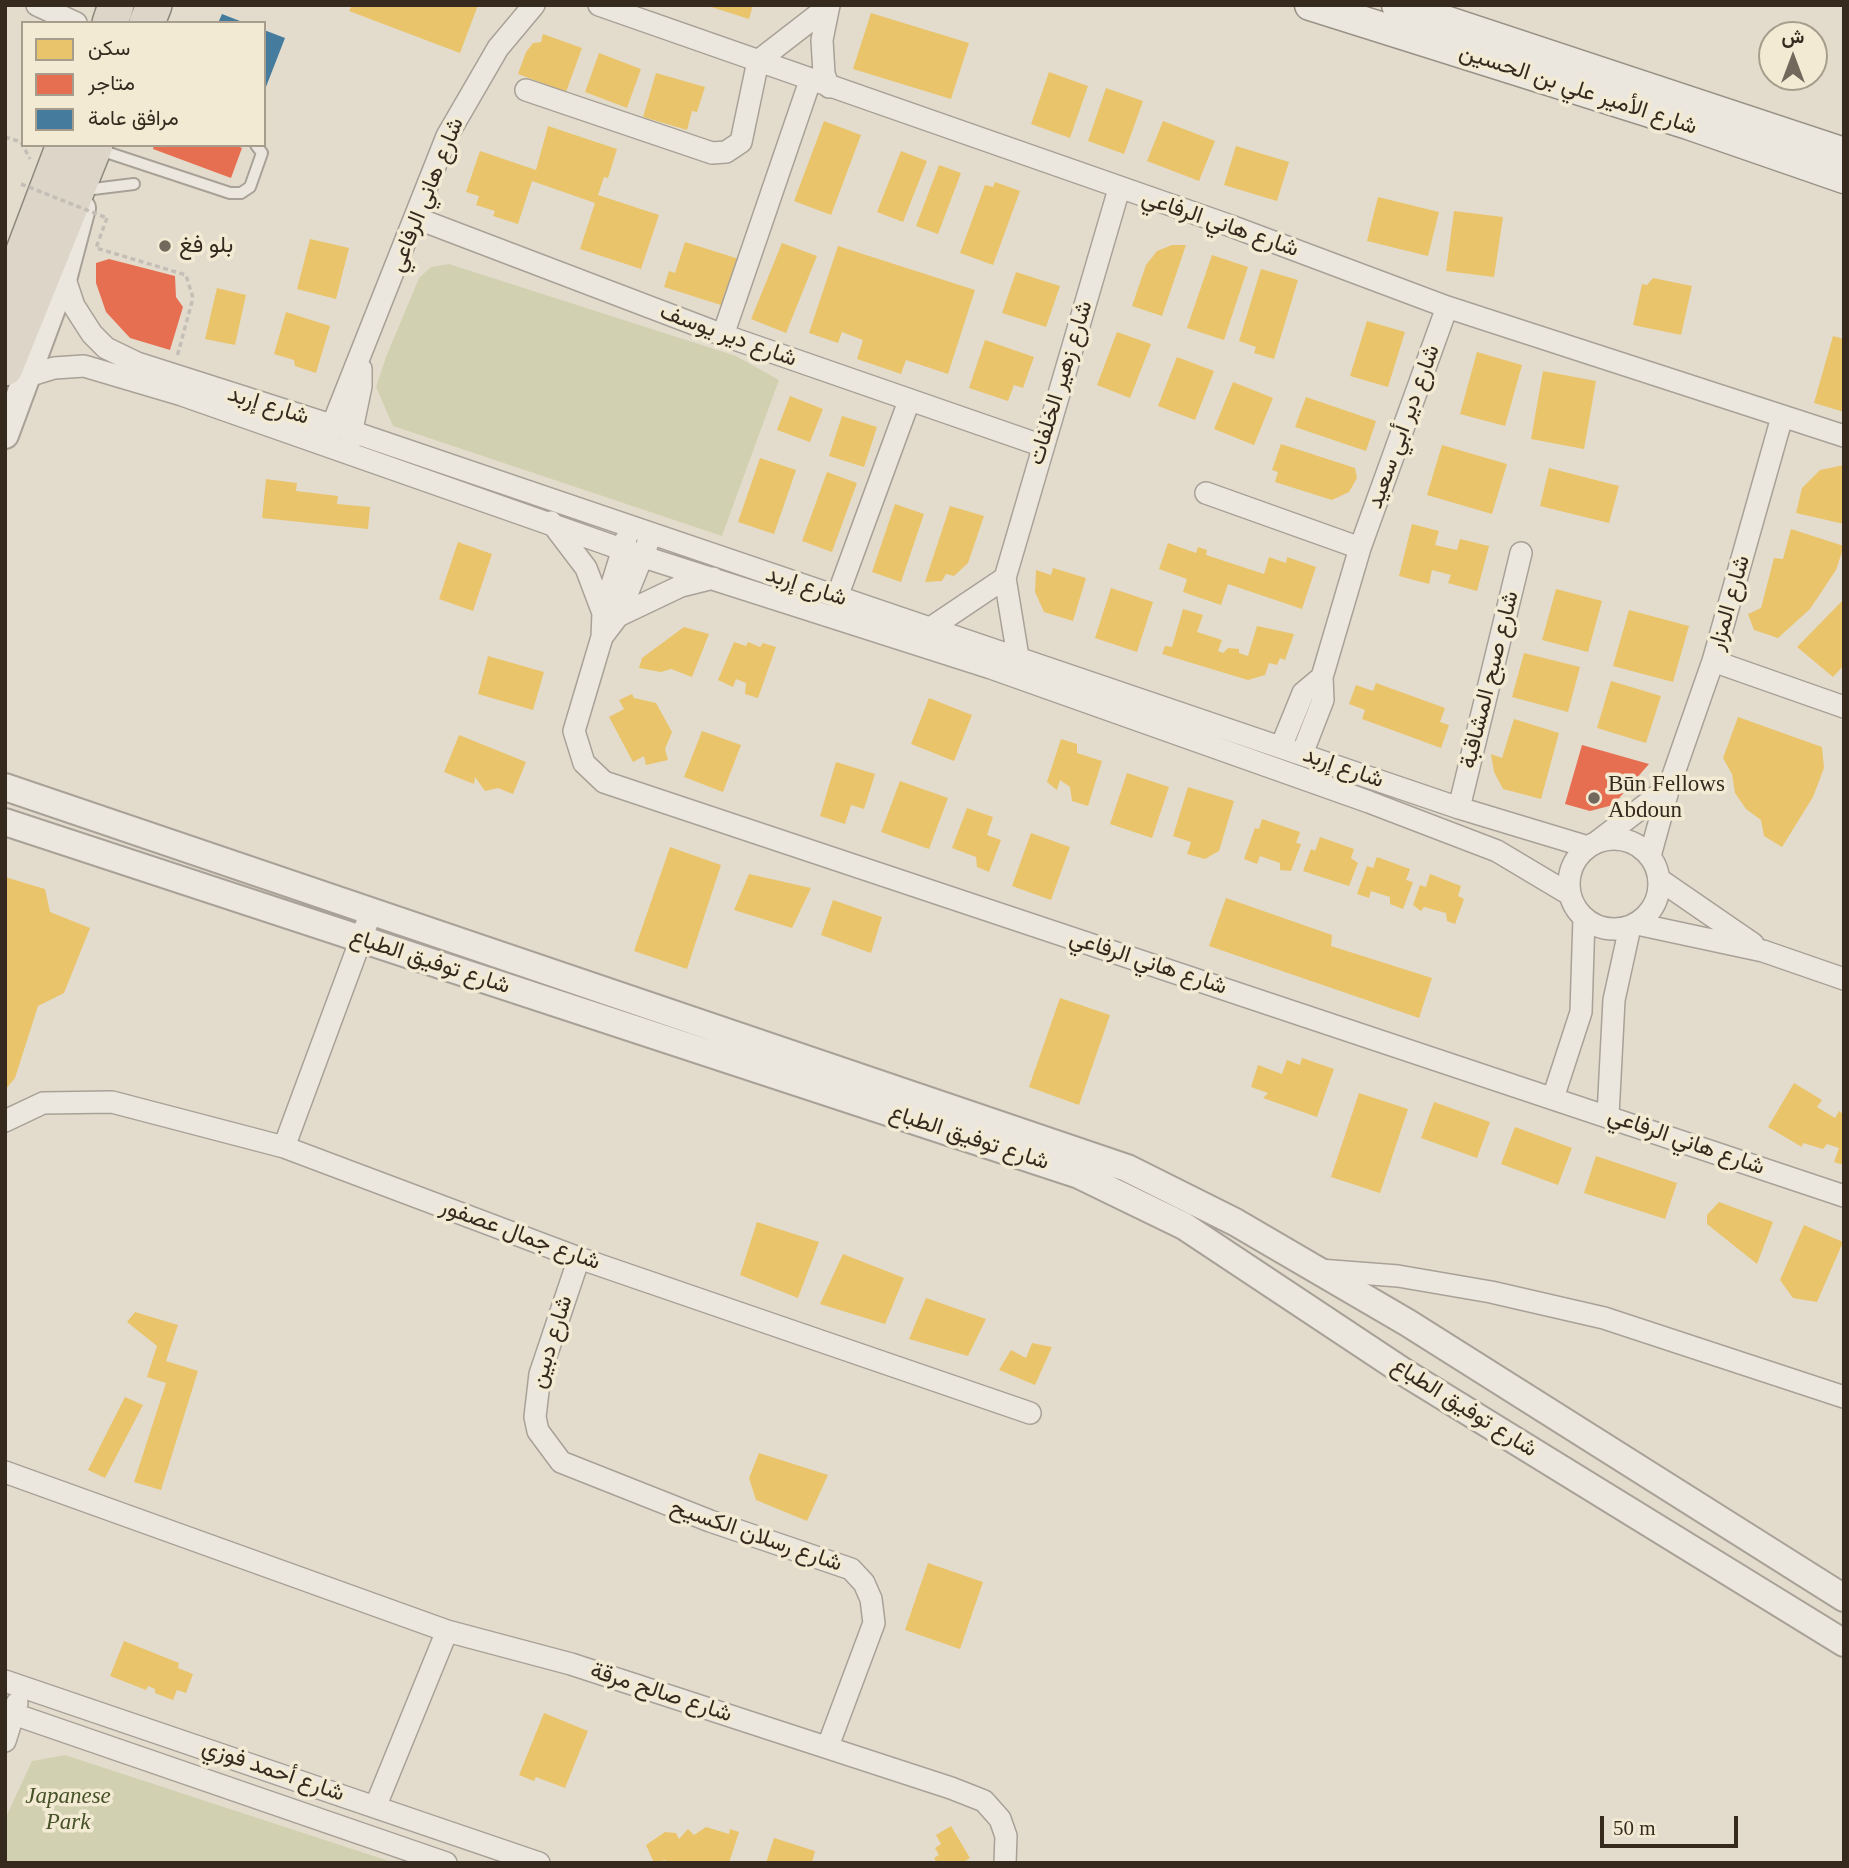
<!DOCTYPE html>
<html>
<head>
<meta charset="utf-8">
<style>
	body { margin:0 }
	#map { position:relative; width:1849px; height:1868px; overflow:hidden; background:#e3dccd; font-family:"Times New Roman",Vazirmatn,serif }
	canvas { display:block }
	.frame { position:absolute; inset:0; border:7px solid #362a1f; pointer-events:none }
	.legend { position:absolute; left:21px; top:21px; width:245px; height:126px; box-sizing:border-box; background:#f3ead4; border:2px solid #a79d8c; margin:0; padding:9px 12px; list-style:none; font-size:21px; color:#362a1f }
	.legend li { display:flex; align-items:center; gap:14px; height:35px }
	.legend b { width:35px; border:2px solid #a79d8c }
	.north { position:absolute; left:1758px; top:21px; width:70px; height:70px; box-sizing:border-box; background:#f3ead4; border:2px solid #a79d8c; border-radius:50%; rotate:0deg; font-size:19px; font-weight:700; line-height:28px; text-align:center; color:#362a1f }
	.north::after { content:''; display:block; margin:auto; width:24px; height:32px; background:#73685c; clip-path:polygon(50% 0,100% 100%,50% 72%,0 100%) }
	.scale { position:absolute; left:1600px; top:1816px; width:138px; height:32px; box-sizing:border-box; border:4px solid #362a1f; border-top:0; padding-left:9px; font-size:21px; line-height:24px; white-space:nowrap; color:#362a1f; -webkit-text-stroke:5px #f3ead4; paint-order:stroke }
</style>
</head>
<body>
<div id="map">
<canvas width="1849" height="1868"></canvas>
<div class="frame"></div>
<ul class="legend">
<li><b style="height:19px;background:#e9c46a"></b>سكن</li>
<li><b style="height:19px;background:#e76f51"></b>متاجر</li>
<li><b style="height:19px;background:#457b9d"></b>مرافق عامة</li>
</ul>
<div class="north">ش</div>
<div class="scale">50 m</div>
</div>
<script>
const ctx = document.querySelector('canvas').getContext('2d');
ctx.lineJoin = 'round';
function fill(path, color) { ctx.fillStyle = color; ctx.fill(path, 'evenodd'); }
const shape = rows => new Path2D(rows.map(r => 'M' + r).join(''));
function trace(path, color, width, dash) { ctx.strokeStyle = color; ctx.lineWidth = width; ctx.lineCap = dash ? 'butt' : 'round'; ctx.setLineDash(dash || []); ctx.stroke(path); }
function label(font, color, halo, rows, align = 'center') {
  ctx.font = font + ' "Times New Roman",Vazirmatn,serif'; ctx.lineWidth = 7; ctx.setLineDash([]); ctx.textBaseline = 'middle'; ctx.strokeStyle = halo; ctx.fillStyle = color; for (const [text, x, y, turn = 0] of rows) {
    ctx.save(); ctx.translate(x, y); ctx.rotate((+turn || 0) * Math.PI / 180); ctx.textAlign = isNaN(turn) ? turn : align; if (halo) ctx.strokeText(text, 0, 0); ctx.fillText(text, 0, 0); ctx.restore();
  }
}
fill(shape([
	[449,264,736,356,779,380,722,536,393,426,376,387,386,357,419,278,431,267],
	[65,1755,395,1863,5,1863,5,1819,32,1761]
]), '#d1d1b1');
fill(shape([
	[352,5,478,5,460,53,349,11],
	[705,5,753,5,749,19],
	[871,13,969,43,951,99,853,69],
	[543,34,582,48,566,92,518,74,526,52,533,43,541,42],
	[599,53,641,69,627,108,585,92],
	[1049,72,1088,86,1070,138,1031,124],
	[656,73,705,87,697,112,692,111,687,130,643,117],
	[1106,88,1143,101,1124,154,1088,141],
	[824,121,861,135,831,215,794,201],
	[1163,121,1215,141,1199,181,1147,161],
	[548,126,617,149,608,178,604,177,598,195,659,215,641,269,580,249,595,203,532,181,518,224,493,216,495,211,476,205,479,196,466,192,480,151,536,170],
	[1236,146,1289,162,1277,201,1224,185],
	[901,151,927,161,903,222,877,212],
	[939,165,961,173,938,234,916,226],
	[995,182,1020,191,993,265,960,253,985,185,993,187],
	[1378,197,1439,212,1428,256,1367,241],
	[1454,211,1503,217,1494,277,1446,271],
	[310,239,349,248,336,299,297,289],
	[685,242,739,259,724,306,664,287,669,271,675,273],
	[782,243,817,256,786,333,751,319],
	[1172,245,1186,245,1162,316,1132,306,1146,265,1157,251],
	[838,246,975,290,948,374,906,360,901,374,857,359,863,340,842,332,838,343,809,333],
	[1212,255,1248,267,1224,340,1187,328],
	[1261,269,1298,280,1274,359,1254,353,1256,347,1239,341],
	[1016,272,1060,286,1046,327,1002,313],
	[1653,278,1692,286,1681,335,1633,325,1642,284,1647,285],
	[217,288,246,295,235,345,205,339],
	[286,312,330,326,316,373,295,366,294,360,274,354],
	[1367,321,1405,332,1388,387,1350,376],
	[1117,332,1151,344,1130,398,1097,385],
	[1833,336,1844,339,1844,412,1814,403],
	[985,340,1034,357,1023,388,1014,385,1008,401,969,388],
	[1477,352,1522,365,1505,426,1460,414],
	[1177,357,1214,371,1195,420,1158,406],
	[1543,371,1596,381,1584,449,1531,439],
	[1233,382,1273,398,1254,445,1214,429],
	[790,396,823,409,810,442,777,430],
	[1306,397,1376,421,1366,451,1295,427],
	[842,416,877,427,864,467,829,456],
	[1281,444,1355,468,1357,478,1349,492,1332,500,1275,482,1278,472,1272,470],
	[1442,445,1507,464,1492,514,1427,495],
	[760,458,796,470,774,534,738,522],
	[1844,465,1844,524,1796,513,1802,488,1820,470],
	[1549,468,1619,486,1609,523,1540,506],
	[827,472,857,483,832,552,802,541],
	[266,479,297,483,296,491,338,496,337,504,370,507,368,529,262,518],
	[895,504,924,514,901,582,872,572],
	[950,506,984,516,968,563,954,576,946,574,942,581,925,582],
	[1412,524,1439,531,1435,545,1457,550,1460,539,1489,546,1477,591,1448,583,1451,575,1432,570,1429,584,1399,576],
	[1791,529,1844,546,1836,570,1810,609,1778,638,1754,630,1748,614,1761,608,1774,558,1783,559],
	[458,542,492,554,473,611,439,599],
	[1168,543,1196,553,1198,547,1207,550,1206,555,1264,574,1269,557,1286,563,1287,557,1316,567,1302,609,1228,584,1221,605,1183,592,1187,579,1159,569],
	[1053,568,1086,578,1073,621,1044,612,1035,592,1036,570,1051,575],
	[1111,588,1153,602,1137,652,1095,638],
	[1556,589,1602,601,1588,652,1542,640],
	[1844,599,1844,665,1833,677,1797,647],
	[1183,609,1203,615,1197,632,1222,640,1218,651,1223,653,1228,648,1239,649,1239,653,1248,656,1257,626,1294,634,1285,660,1280,658,1277,665,1269,663,1265,675,1248,680,1162,654,1165,646,1172,647],
	[1629,610,1689,626,1673,682,1613,666],
	[684,627,709,634,692,677,671,669,661,672,639,668,642,658],
	[734,642,746,646,748,642,760,647,763,643,776,647,758,698,745,694,746,683,736,679,733,687,718,680],
	[1524,653,1580,667,1568,712,1512,697],
	[488,656,544,672,533,710,478,694],
	[1611,681,1661,696,1646,743,1597,728],
	[1376,683,1445,708,1440,722,1449,725,1441,748,1362,719,1365,710,1349,704,1356,685,1373,691],
	[632,694,634,698,656,703,672,732,665,749,668,760,646,765,644,756,633,762,609,717,624,709,619,700],
	[929,698,972,715,954,761,911,744],
	[1738,717,1822,747,1824,768,1813,797,1782,847,1764,836,1761,820,1746,809,1735,793,1732,774,1723,758],
	[1514,719,1559,733,1541,799,1503,789,1494,772,1491,754,1502,758],
	[702,731,741,745,723,792,684,777],
	[459,735,526,762,513,794,498,788,485,791,475,777,474,784,444,772],
	[1061,739,1077,744,1077,753,1102,761,1088,806,1072,801,1070,787,1060,780,1057,790,1047,782],
	[836,762,875,774,864,809,851,805,845,824,820,816],
	[1127,773,1169,787,1152,838,1110,824],
	[900,781,948,798,929,849,881,832],
	[1188,787,1234,801,1219,851,1205,859,1187,854,1191,842,1173,836],
	[967,808,993,817,987,835,1001,840,989,872,977,867,976,857,952,848],
	[1262,819,1300,832,1296,843,1301,844,1291,871,1280,870,1280,863,1260,856,1257,864,1244,859,1255,828,1259,829],
	[1031,833,1070,847,1051,900,1012,886],
	[1320,837,1354,849,1351,858,1358,863,1349,886,1303,871,1311,849,1315,851],
	[670,847,721,865,687,969,634,951],
	[1377,857,1410,869,1406,880,1413,882,1403,909,1390,904,1390,897,1371,891,1369,898,1357,894,1367,866,1373,868],
	[749,874,811,888,792,928,734,910],
	[1430,874,1461,886,1458,896,1464,899,1455,924,1447,921,1446,913,1424,907,1421,911,1413,905,1420,885,1426,887],
	[5,877,45,889,50,912,90,928,64,993,38,1006,15,1078,5,1090],
	[1226,898,1332,935,1331,946,1432,978,1419,1018,1209,946],
	[833,900,882,917,871,953,821,935],
	[1060,998,1110,1015,1079,1105,1029,1087],
	[1302,1058,1334,1069,1317,1117,1263,1098,1268,1093,1251,1087,1258,1065,1282,1074,1287,1060,1300,1065],
	[1794,1083,1822,1100,1817,1107,1835,1118,1839,1111,1844,1115,1844,1165,1834,1162,1839,1148,1827,1144,1823,1149,1803,1143,1802,1147,1768,1127],
	[1359,1093,1408,1109,1380,1193,1331,1177],
	[1434,1102,1490,1122,1477,1158,1421,1138],
	[1515,1127,1572,1148,1558,1185,1501,1164],
	[1596,1156,1677,1183,1665,1219,1584,1193],
	[1719,1202,1773,1222,1757,1264,1707,1224,1707,1215],
	[757,1222,819,1242,798,1298,740,1275],
	[1804,1225,1843,1242,1817,1302,1793,1298,1780,1280],
	[843,1254,904,1278,885,1324,820,1304],
	[926,1298,986,1319,968,1356,909,1339],
	[135,1312,178,1325,166,1361,198,1371,161,1490,134,1482,166,1383,147,1377,157,1346,127,1322],
	[1032,1343,1052,1347,1035,1385,999,1370,1011,1350,1026,1358],
	[125,1397,143,1405,105,1478,88,1470],
	[759,1453,828,1475,807,1521,756,1500,749,1478],
	[928,1563,983,1582,960,1649,905,1630],
	[124,1641,179,1663,178,1668,193,1674,186,1693,177,1690,173,1700,155,1693,155,1689,148,1686,146,1690,110,1676],
	[544,1713,588,1731,565,1788,536,1777,534,1781,519,1775],
	[951,1826,970,1858,962,1863,937,1863,934,1858,939,1855,935,1848,941,1844,936,1835],
	[706,1827,729,1834,730,1829,739,1832,729,1863,669,1863,665,1860,654,1863,646,1845,665,1832,676,1833,679,1839,688,1829,694,1835],
	[774,1838,815,1851,812,1863,766,1863]
]), '#e9c46a');
fill(shape([
	[154,145,235,145,242,148,231,178,153,149],
	[109,259,175,276,176,297,183,307,170,350,130,338,106,312,96,283,96,263],
	[1582,745,1649,764,1613,805,1590,811,1565,804]
]), '#e76f51');
fill(shape([
	[222,14,245,23,218,23],
	[264,30,285,38,264,92]
]), '#457b9d');
const service = shape([
	[97,149,230,193,241,193,250,187,262,153,256,145],
	[85,190,134,184]
]);
const minor = shape([
	[37,5,76,23],
	[599,5,1231,226,1447,307,1844,436],
	[829,87,824,74,822,40,829,5],
	[526,90,712,153,726,152,741,142,758,61,829,6],
	[416,218,723,335,1043,446],
	[64,276,74,306,92,334,106,348,137,363,353,432,1459,808,1588,847],
	[723,335,810,81],
	[28,376,54,368,84,366,182,395,644,557,991,668,1369,802,1497,851,1569,894],
	[328,436,447,136,498,48,534,5],
	[349,444,361,386,361,369],
	[1206,493,1360,548],
	[551,522,586,568,603,613,602,637,574,731,584,763,604,782,1844,1196],
	[837,597,909,401],
	[603,613,626,539],
	[618,616,681,586,713,578],
	[932,627,1005,578],
	[602,637,618,616,647,545],
	[1018,657,1005,578,1119,189],
	[1713,661,1844,707],
	[1281,747,1303,693,1322,677],
	[1302,754,1323,700,1322,677,1360,548,1447,307],
	[1459,808,1521,553],
	'1569 884a45 45 0 1 1 90 0a45 45 0 1 1-90 0Z',
	[1598,841,1669,787],
	[1650,856,1669,787,1713,661,1782,417],
	[1660,880,1753,944],
	[1637,924,1763,951,1844,979],
	[1553,1098,1581,1012,1584,918],
	[1608,1115,1614,1000,1630,927],
	[5,1121,43,1103,112,1102,284,1147,579,1258,1030,1413],
	[284,1147,371,912],
	[579,1258,540,1374,535,1417,538,1431,561,1462,710,1521,851,1569,864,1583,871,1599,874,1623,828,1746],
	[1319,1270,1398,1276,1491,1292,1604,1318,1844,1397],
	[5,1472,447,1631,571,1664,951,1788,984,1801,1000,1819,1006,1836,1005,1863],
	[5,1681,539,1863],
	[5,1711,446,1863],
	[5,1741,17,1703],
	[376,1805,447,1631]
]);
const tertiary = shape([
	[5,435,64,276,82,208],
	[5,787,1127,1168,1235,1222,1408,1323,1844,1598],
	[5,822,1079,1175,1184,1226,1407,1374,1844,1643]
]);
const secondary = shape([
	[1310,5,1688,124,1844,178],
	[1397,5,1844,153]
]);
const trunk = shape([
	[110,23,116,5],
	[147,23,154,5],
	[5,301,64,145],
	[5,368,95,145]
]);
trace(service, '#a8a197', 14);
trace(minor, '#a8a197', 24);
trace(tertiary, '#a8a197', 30);
trace(secondary, '#989186', 33);
trace(trunk, '#8e877d', 38);
trace(shape([
	[5,137,21,142,30,159],
	[107,218,96,248,186,275,193,298,177,357]
]), '#c4beb6', 3.5, [5, 3.5]);
trace(service, '#ebe7df', 10);
trace(minor, '#ebe7df', 21);
trace(tertiary, '#ebe7df', 26);
trace(secondary, '#ebe7df', 30);
trace(trunk, '#dcd5c8', 35);
trace(shape([
	[21,184,107,218]
]), '#c4beb6', 3.5, [5, 3.5]);
for (const [x, y, r, color] of [
	[165,246,7,"#73685c"],
	[1594,798,7,"#73685c"]
]) { const dot = new Path2D(); dot.arc(x, y, r, 0, 2 * Math.PI); ctx.fillStyle = color; ctx.fill(dot); trace(dot, '#f3ead4', 2.5); }
label('23px', '#362a1f', '#f3ead4', [
	["شارع الأمير علي بن الحسين",1578,90,18],
	["شارع هاني الرفاعي",427,195,-68],
	["شارع هاني الرفاعي",1220,224,19],
	["شارع دير يوسف",728,336,20],
	["شارع زهير الخلفات",1061,383,-73],
	["شارع إربد",268,406,17],
	["شارع دير أبي سعيد",1404,427,-70],
	["شارع إربد",806,587,18],
	["شارع المزار",1730,603,-74],
	["شارع صبح المشاقبة",1490,680,-76],
	["شارع إربد",1343,768,19],
	["شارع توفيق الطباع",430,962,18],
	["شارع هاني الرفاعي",1148,963,18],
	["شارع توفيق الطباع",969,1138,18],
	["شارع هاني الرفاعي",1686,1142,19],
	["شارع جمال عصفور",520,1235,20],
	["شارع دبين",552,1342,-73],
	["شارع توفيق الطباع",1464,1408,32],
	["شارع رسلان الكسيح",756,1536,19],
	["شارع صالح مرقة",661,1693,18],
	["شارع أحمد فوزي",273,1771,19]
]);
label('23px', '#362a1f', '#f3ead4', [
	["بلو فغ",179,246],
	["Būn Fellows",1608,785],
	["Abdoun",1608,811]
], 'left');
label('italic 23px', '#465127', '#f3ead4', [
	["Japanese",68,1797],
	["Park",68,1823]
]);
</script>
</body>
</html>
